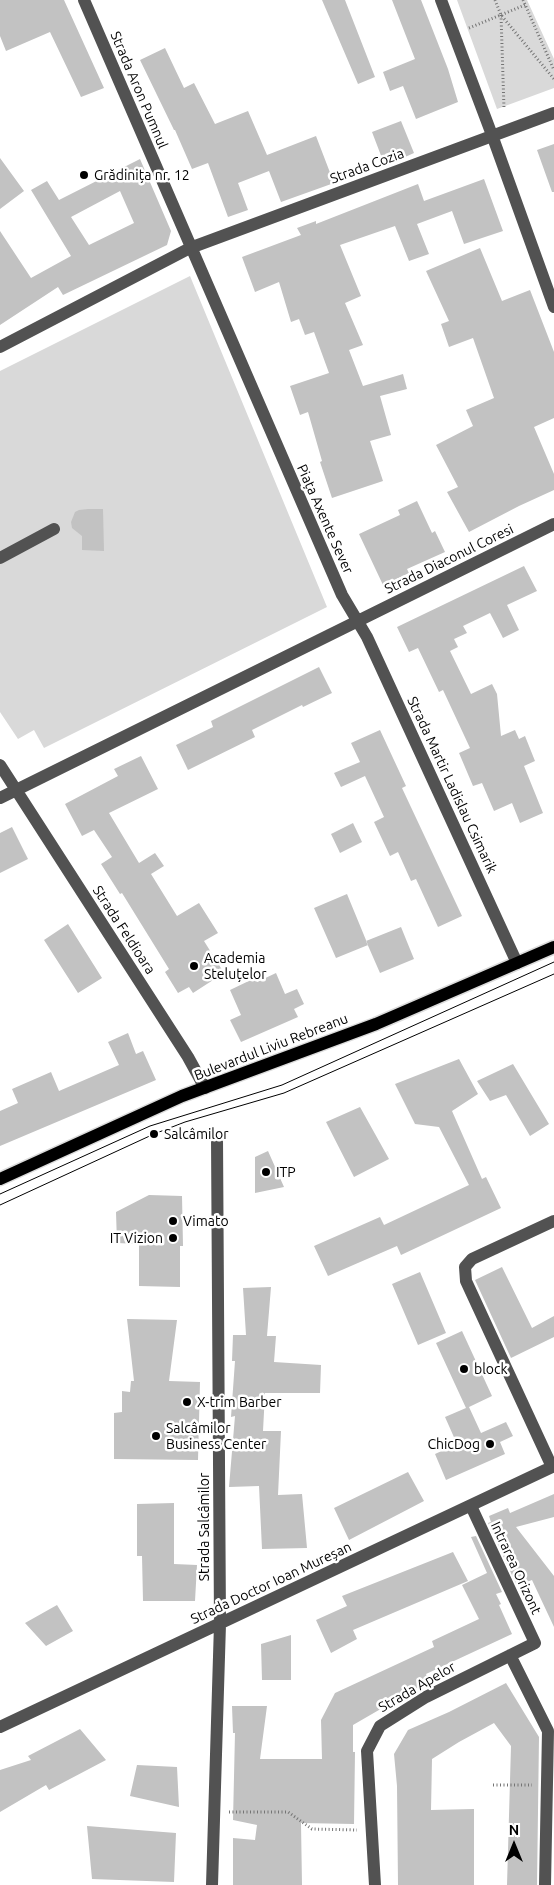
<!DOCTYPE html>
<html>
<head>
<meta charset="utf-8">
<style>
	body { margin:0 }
	#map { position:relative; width:554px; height:1885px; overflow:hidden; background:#fff; font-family:Ubuntu,sans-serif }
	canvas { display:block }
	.north { position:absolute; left:489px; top:1820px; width:50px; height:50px; -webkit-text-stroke:4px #fff; paint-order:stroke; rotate:0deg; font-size:14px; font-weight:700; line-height:20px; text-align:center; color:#000 }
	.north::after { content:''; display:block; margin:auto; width:18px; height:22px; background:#000; clip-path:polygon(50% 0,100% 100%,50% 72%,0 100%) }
</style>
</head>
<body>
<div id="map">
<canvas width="554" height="1885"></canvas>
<div class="north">N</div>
</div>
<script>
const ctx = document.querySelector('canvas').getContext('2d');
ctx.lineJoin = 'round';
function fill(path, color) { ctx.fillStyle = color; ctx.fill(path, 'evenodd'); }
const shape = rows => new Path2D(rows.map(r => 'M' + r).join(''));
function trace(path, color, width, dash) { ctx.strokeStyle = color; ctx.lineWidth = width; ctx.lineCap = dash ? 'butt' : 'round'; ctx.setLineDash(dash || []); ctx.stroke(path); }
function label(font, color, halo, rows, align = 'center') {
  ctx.font = font + ' Ubuntu,sans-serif'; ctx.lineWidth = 5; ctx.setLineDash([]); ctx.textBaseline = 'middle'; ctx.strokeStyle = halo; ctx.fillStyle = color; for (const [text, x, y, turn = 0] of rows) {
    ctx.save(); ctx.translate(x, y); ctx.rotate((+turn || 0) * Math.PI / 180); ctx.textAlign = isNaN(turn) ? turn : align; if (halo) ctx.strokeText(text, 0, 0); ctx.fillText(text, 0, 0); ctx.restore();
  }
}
fill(shape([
	[457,0,527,0,554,59,554,88,497,109],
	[190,276,327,607,44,748,34,730,18,739,0,712,0,371]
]), '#d9d9d9');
fill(shape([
	[0,0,64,0,104,88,81,97,50,32,6,51,0,36],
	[322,0,345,0,375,77,358,84],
	[392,0,421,0,448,69,458,102,416,119,403,86,390,91,383,72,415,59],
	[165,48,184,88,194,83,215,124,248,111,267,155,316,136,334,183,281,202,269,171,238,183,248,210,228,217,208,163,192,169,175,130,174,130,140,60],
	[401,121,414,153,385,166,372,132],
	[554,144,554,192,552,192,537,150],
	[0,158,24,191,0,209],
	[140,159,171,231,167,245,63,295,58,287,0,325,0,231,31,278,71,256,31,190,47,181,59,200],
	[120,191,134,223,89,245,71,217],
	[484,179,503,231,464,244,452,211,417,224,429,254,409,261,395,226,340,245,361,296,345,303,363,345,349,350,363,386,403,374,407,389,380,396,391,435,370,441,383,481,332,498,320,462,322,461,308,412,300,415,290,386,329,373,314,332,305,335,299,319,291,322,279,282,255,292,242,257,301,235,297,228,316,221,316,224,418,184,424,201],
	[480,248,502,301,530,290,554,352,554,418,534,427,554,474,554,490,519,506,469,532,447,492,458,487,436,445,473,426,466,410,494,398,473,338,449,347,441,324,449,321,426,271],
	[417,501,432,533,435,531,445,552,407,569,409,573,383,585,359,534,400,515,398,510],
	[88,509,103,509,104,551,82,550,82,536,72,528,71,522,75,512,79,510],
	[524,566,537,591,507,605,519,630,503,638,490,613,463,626,467,633,454,639,458,647,450,651,471,694,492,684,497,694,501,736,515,730,519,739,525,736,535,761,524,766,543,813,520,823,512,803,494,811,482,783,473,786,459,753,470,748,443,690,439,692,418,648,409,652,397,627],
	[319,667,332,693,303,707,302,705,252,730,255,737,188,770,176,745,213,727,211,721],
	[380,730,406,786,402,788,462,916,438,927,416,879,411,881,398,852,390,856,374,822,384,817,365,776,341,787,334,773,360,762,351,743],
	[141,756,158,789,109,813,139,863,155,853,164,866,151,874,177,916,199,903,218,933,204,941,224,973,193,993,189,987,178,993,165,972,169,969,122,893,120,894,101,864,112,857,94,830,82,836,65,804,118,776,114,769],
	[353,823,362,842,340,853,331,834],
	[12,827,28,859,0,873,0,833],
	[347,894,368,945,336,958,314,908],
	[68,924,102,978,78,993,44,940],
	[401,927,414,959,380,973,366,941],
	[276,973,285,994,297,989,304,1004,294,1009,298,1017,241,1042,230,1020,241,1015,230,990,255,978,257,982],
	[128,1033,136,1054,143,1051,156,1080,0,1146,0,1111,18,1103,12,1089,51,1072,59,1091,119,1065,108,1042],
	[459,1059,478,1094,452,1111,482,1179,486,1177,501,1208,401,1255,397,1246,328,1276,314,1246,380,1217,384,1225,469,1185,439,1127,415,1124,395,1084],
	[513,1064,549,1124,530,1136,506,1095,490,1101,477,1081],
	[360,1107,389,1159,354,1177,326,1122],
	[268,1151,284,1187,255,1193,255,1157],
	[149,1195,182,1196,183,1246,180,1246,180,1287,139,1286,139,1244,117,1243,116,1212],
	[502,1267,532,1328,554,1316,554,1337,511,1358,475,1280],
	[420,1272,446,1333,418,1345,392,1284],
	[271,1287,267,1336,276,1336,274,1362,321,1365,320,1393,265,1393,263,1431,281,1431,278,1495,302,1494,307,1548,262,1549,259,1486,229,1487,235,1416,231,1417,235,1361,232,1361,233,1335,246,1335,243,1288],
	[127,1319,177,1320,169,1381,200,1382,198,1460,114,1459,114,1413,122,1412,122,1391,130,1392,131,1381,134,1381],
	[462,1331,492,1396,469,1407,481,1433,506,1422,513,1436,500,1442,505,1454,446,1480,435,1454,457,1444,445,1417,466,1408,436,1343],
	[408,1472,424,1501,349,1540,334,1508],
	[554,1494,554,1517,516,1527,554,1576,554,1627,532,1580,517,1586,488,1523,491,1522,489,1516,508,1508,510,1513],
	[174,1503,174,1564,197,1565,195,1601,143,1601,142,1556,137,1556,137,1504],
	[476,1536,502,1592,496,1594,501,1604,499,1605,512,1634,426,1674,429,1681,353,1725,353,1752,355,1752,354,1824,301,1823,302,1885,233,1885,233,1838,255,1840,257,1825,233,1820,235,1733,233,1733,232,1706,267,1706,260,1759,322,1759,321,1720,335,1693,434,1647,432,1641,479,1619,462,1585,487,1573,471,1537],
	[453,1552,468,1581,353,1630,357,1639,331,1653,316,1620,347,1606,342,1596],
	[57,1605,73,1631,46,1646,25,1623],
	[291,1635,291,1680,262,1680,261,1644],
	[506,1683,539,1737,537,1885,507,1885,511,1746,494,1723,459,1742,432,1759,431,1810,474,1809,474,1885,398,1885,397,1786,394,1754,408,1730,449,1712],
	[80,1729,106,1760,49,1790,46,1785,0,1812,0,1770,31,1760,28,1756],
	[137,1765,177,1767,179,1807,130,1796],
	[87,1826,176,1833,174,1882,92,1879]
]), '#c2c2c2');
const major = shape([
	[0,1179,182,1096,376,1024,554,947]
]);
trace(major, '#dbdbdb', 15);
trace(shape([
	[495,0,501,15,554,79],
	[523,0,554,70],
	[501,15,504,109],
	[469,28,525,5],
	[493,1785,532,1785],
	[229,1812,288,1812,312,1829,357,1830]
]), '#747474', 3, [1, 2.5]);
trace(shape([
	[84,0,342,595,367,637,517,963],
	[441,0,492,135,554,307],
	[0,347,190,248,554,113],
	[0,558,54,529],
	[0,765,188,1057,205,1088],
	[0,798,554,524],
	[552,1467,466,1281,465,1267,472,1259,554,1221],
	[510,1655,548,1731,545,1885],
	[0,1727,554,1466],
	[212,1885,220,1624,217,1138],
	[375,1885,367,1751,380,1726,426,1697,535,1643,471,1506]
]), '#525252', 12);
trace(major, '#000', 12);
trace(shape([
	[0,1194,150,1126,282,1085,554,962],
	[0,1205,154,1134,185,1122,284,1093,554,974]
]), '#000', 1);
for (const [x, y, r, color] of [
	[84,175,5,"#000"],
	[194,966,5,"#000"],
	[154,1134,5,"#000"],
	[266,1172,5,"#000"],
	[173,1221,5,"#000"],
	[173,1238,5,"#000"],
	[464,1369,5,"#000"],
	[187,1402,5,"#000"],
	[156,1436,5,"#000"],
	[490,1444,5,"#000"]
]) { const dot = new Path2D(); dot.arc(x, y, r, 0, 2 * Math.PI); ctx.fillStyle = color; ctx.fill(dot); trace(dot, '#fff', 2); }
label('14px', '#000', '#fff', [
	["Strada Aron Pumnul",139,90,67],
	["Strada Cozia",367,166,-20],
	["Piața Axente Sever",325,519,66],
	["Strada Diaconul Coresi",449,559,-26],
	["Strada Martir Ladislau Csimarik",452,785,65],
	["Strada Feldioara",124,930,57],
	["Bulevardul Liviu Rebreanu",271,1047,-21],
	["Strada Salcâmilor",204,1527,-90],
	["Intrarea Orizont",516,1568,65],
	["Strada Doctor Ioan Mureșan",271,1583,-25],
	["Strada Apelor",417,1687,-30]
]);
label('14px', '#000', '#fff', [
	["Grădinița nr. 12",94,175],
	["Academia",204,958],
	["Steluțelor",204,974],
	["Salcâmilor",164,1134],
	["ITP",276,1172],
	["Vimato",183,1221],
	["IT Vizion",163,1238,"right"],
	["block",474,1369],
	["X-trim Barber",197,1402],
	["Salcâmilor",166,1428],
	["Business Center",166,1444],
	["ChicDog",480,1444,"right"]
], 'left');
</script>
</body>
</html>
